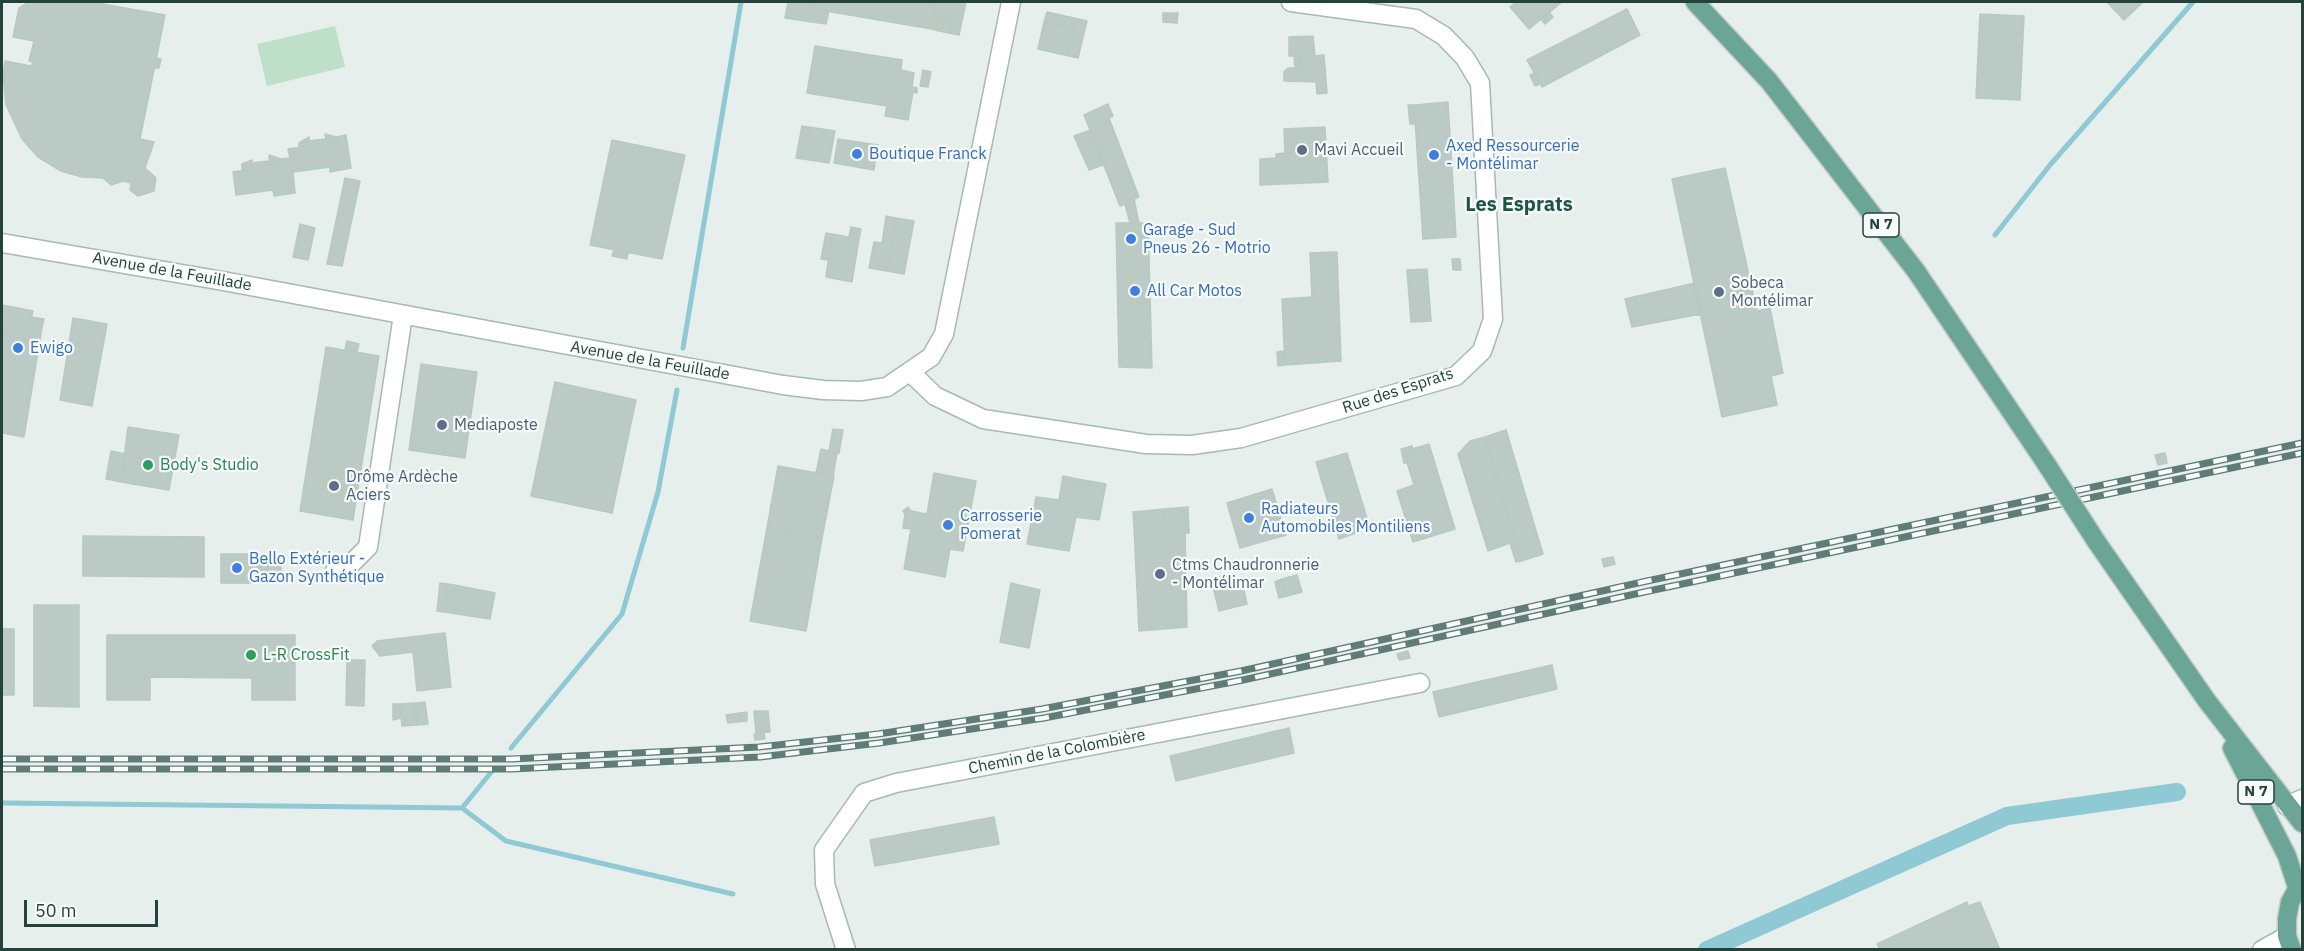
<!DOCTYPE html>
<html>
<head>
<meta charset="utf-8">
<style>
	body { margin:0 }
	#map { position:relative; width:2304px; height:951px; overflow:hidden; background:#e6efeb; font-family:"IBM Plex Sans",sans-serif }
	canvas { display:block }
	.frame { position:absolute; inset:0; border:3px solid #24423a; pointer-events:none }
	.scale { position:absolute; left:24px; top:900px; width:134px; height:27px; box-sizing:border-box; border:3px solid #24423a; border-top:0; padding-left:8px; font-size:18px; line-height:21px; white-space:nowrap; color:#24423a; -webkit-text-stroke:4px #f7fbf9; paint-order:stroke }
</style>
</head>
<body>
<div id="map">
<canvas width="2304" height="951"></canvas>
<div class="frame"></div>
<div class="scale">50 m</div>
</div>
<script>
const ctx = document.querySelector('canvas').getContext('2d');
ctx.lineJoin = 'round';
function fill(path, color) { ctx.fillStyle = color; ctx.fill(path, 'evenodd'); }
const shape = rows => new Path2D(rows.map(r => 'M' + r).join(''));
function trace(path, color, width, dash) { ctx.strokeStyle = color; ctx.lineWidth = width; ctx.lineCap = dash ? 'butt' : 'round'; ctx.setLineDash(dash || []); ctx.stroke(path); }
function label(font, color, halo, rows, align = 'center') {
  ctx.font = font + ' "IBM Plex Sans",sans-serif'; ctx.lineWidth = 4.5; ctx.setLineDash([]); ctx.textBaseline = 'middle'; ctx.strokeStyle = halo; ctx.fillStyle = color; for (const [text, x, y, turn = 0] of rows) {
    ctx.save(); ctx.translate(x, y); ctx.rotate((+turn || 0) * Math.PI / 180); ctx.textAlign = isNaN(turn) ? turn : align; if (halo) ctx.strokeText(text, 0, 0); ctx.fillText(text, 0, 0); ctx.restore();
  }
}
fill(shape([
	[335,26,345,67,267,86,257,44]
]), '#bfe0c8');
trace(shape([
	[1995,235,2050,165,2193,2],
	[683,348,741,2],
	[511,748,622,614,658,492,677,390],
	[2,803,462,808,506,841,733,894],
	[462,808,493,770]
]), '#8ec9d4', 5);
trace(shape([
	[1707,950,2007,816,2177,792]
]), '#8ec9d4', 18);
const building = shape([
	[28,2,91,2,165,15,140,139,154,142,145,168,156,178,154,191,138,196,130,190,131,183,123,181,111,185,103,178,82,177,61,171,38,157,22,139,6,105,3,75,5,61,31,66,33,62,29,61,34,41,13,37,19,8,28,2],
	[788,2,815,2,814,9,829,11,826,24,785,18,788,2],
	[815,2,936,2,932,29,814,9,815,2],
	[936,2,966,2,962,21,937,17,935,30,932,29,936,2],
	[1516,2,1562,2,1529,29,1510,7,1516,2],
	[2107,2,2143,2,2124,20,2107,2],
	[1627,9,1640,35,1542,87,1527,60,1627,9],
	[1047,12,1074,18,1072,28,1044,22,1047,12],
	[1549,12,1553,17,1545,24,1541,19,1549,12],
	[1163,13,1178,13,1177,23,1163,22,1163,13],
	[1980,14,2024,16,2020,100,1976,98,1980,14],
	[937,17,952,19,949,33,935,30,937,17],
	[1074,18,1087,21,1078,58,1038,49,1044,22,1072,28,1074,18],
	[952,19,962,21,959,35,949,33,952,19],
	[1313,36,1315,56,1324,55,1327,93,1317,94,1316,82,1284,81,1284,72,1288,68,1302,68,1301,56,1289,56,1289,37,1313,36],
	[815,46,902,60,901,70,914,73,912,87,917,88,917,93,913,92,908,120,885,116,887,106,807,93,815,46],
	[1294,56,1301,56,1302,68,1295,68,1294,56],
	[156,58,161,59,159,68,154,68,156,58],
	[923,70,931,72,928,87,920,86,923,70],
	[1534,73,1540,84,1535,86,1530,75,1534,73],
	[1448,102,1456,237,1423,239,1414,105,1448,102],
	[1108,104,1113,116,1109,118,1139,197,1134,199,1139,223,1148,223,1152,368,1119,367,1116,223,1130,223,1125,204,1120,206,1084,115,1108,104],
	[1408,105,1414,105,1415,124,1410,124,1408,105],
	[802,126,809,127,803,159,796,158,802,126],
	[809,127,835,131,829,163,803,159,809,127],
	[1325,127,1328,182,1260,185,1260,159,1276,158,1276,154,1285,153,1284,129,1325,127],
	[1091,130,1105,164,1089,170,1074,136,1091,130],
	[325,134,336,137,336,142,327,143,325,134],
	[346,135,351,168,330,172,330,167,293,172,295,193,274,196,273,190,236,195,233,172,253,169,252,163,269,161,270,165,281,164,281,159,290,158,288,149,310,146,309,141,326,139,327,143,336,142,336,137,346,135],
	[309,137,310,146,299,148,299,143,309,137],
	[838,139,878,145,874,170,834,163,838,139],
	[612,140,685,155,662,259,590,245,612,140],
	[269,155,281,159,281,164,270,165,269,155],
	[252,160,253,169,242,171,242,164,252,160],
	[1725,168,1757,311,1770,308,1783,373,1771,376,1777,405,1722,417,1672,179,1725,168],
	[345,178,360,181,342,266,327,264,345,178],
	[886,216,896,218,887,271,869,268,874,242,882,243,886,216],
	[896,218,914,221,904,274,887,271,896,218],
	[300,224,315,228,308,260,293,257,300,224],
	[851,227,861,229,859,239,849,237,851,227],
	[826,233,832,234,829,260,821,259,826,233],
	[832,234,859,239,852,282,826,277,832,234],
	[614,250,628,253,627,259,612,256,614,250],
	[1337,252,1341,361,1285,365,1282,299,1312,297,1310,253,1337,252],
	[1452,259,1460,259,1461,270,1453,270,1452,259],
	[1427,269,1431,321,1411,322,1407,270,1427,269],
	[1695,283,1701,314,1632,327,1625,299,1695,283],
	[2,305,33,311,29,326,42,328,24,437,2,433,2,343,4,328,2,328,2,305],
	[31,317,44,319,42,328,29,326,31,317],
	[73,318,107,324,92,406,60,400,73,318],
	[347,341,359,344,357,352,345,350,347,341],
	[326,347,379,356,353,520,300,511,326,347],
	[1285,351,1285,365,1278,366,1277,352,1285,351],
	[421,364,477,372,465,458,409,450,421,364],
	[555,382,636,400,612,513,531,496,555,382],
	[128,427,179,435,169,490,121,482,128,427],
	[833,429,843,430,839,453,829,451,833,429],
	[1506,430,1543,554,1521,561,1485,437,1506,430],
	[1485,437,1521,561,1516,562,1510,543,1488,551,1458,454,1470,441,1485,437],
	[1429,444,1455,529,1413,542,1397,491,1414,485,1406,459,1409,450,1429,444],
	[1412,446,1413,449,1409,450,1407,463,1404,463,1401,449,1412,446],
	[821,449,837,453,833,476,816,473,821,449],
	[111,451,126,454,121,482,106,479,111,451],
	[1347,453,1370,528,1339,539,1316,462,1347,453],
	[2165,453,2167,463,2158,465,2155,455,2165,453],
	[778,466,834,476,822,538,767,528,778,466],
	[934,473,976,481,963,551,950,549,945,577,904,569,911,529,903,528,905,514,903,511,908,507,911,511,927,514,934,473],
	[1063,476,1077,479,1076,486,1088,488,1089,481,1106,484,1099,520,1076,517,1069,551,1027,544,1036,497,1059,500,1063,476],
	[1077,479,1089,481,1088,488,1076,486,1077,479],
	[1272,489,1286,535,1240,548,1227,503,1272,489],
	[1188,507,1189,533,1185,533,1187,627,1139,631,1134,528,1164,525,1164,509,1188,507],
	[1164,509,1164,525,1134,528,1133,512,1164,509],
	[767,528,822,538,806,631,750,621,767,528],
	[83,536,204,537,204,577,83,576,83,536],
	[221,554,249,554,249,559,258,558,258,555,281,555,281,583,221,583,221,554],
	[1613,557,1615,564,1604,567,1602,559,1613,557],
	[1233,574,1236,591,1244,590,1247,604,1219,611,1211,579,1233,574],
	[1297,575,1302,592,1287,596,1282,579,1297,575],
	[1282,579,1287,596,1279,598,1275,582,1282,579],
	[440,583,449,584,444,612,437,611,440,583],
	[1011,583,1040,590,1029,648,1000,642,1011,583],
	[449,584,495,593,490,619,444,612,449,584],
	[1243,585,1244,590,1236,591,1235,586,1243,585],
	[34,605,79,605,79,707,34,706,34,605],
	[2,629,14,629,14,695,2,695,2,629],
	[445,633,451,687,417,691,413,652,380,656,372,646,377,641,445,633],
	[107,635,295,635,295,700,252,700,252,678,150,677,150,700,107,700,107,635],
	[1408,651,1410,658,1399,660,1397,654,1408,651],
	[347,660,365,660,364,706,346,705,347,660],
	[1552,665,1557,689,1439,717,1433,692,1552,665],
	[425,702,428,724,417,725,415,703,425,702],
	[415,703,417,725,402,726,400,704,415,703],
	[393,704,400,704,401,718,393,720,393,704],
	[754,711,768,711,770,732,756,733,754,711],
	[747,712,747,721,728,723,726,715,747,712],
	[1289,728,1294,753,1176,781,1170,756,1289,728],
	[764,733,765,739,755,740,754,734,764,733],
	[994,817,999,844,875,866,870,840,994,817],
	[1967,902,1968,906,1980,902,2000,950,1880,950,1877,944,1967,902]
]);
fill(building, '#bbcac4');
trace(building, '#b8c9c2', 1.5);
const street = shape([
	[2,243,223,281,783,385,823,390,861,391,887,387,931,357,944,334,1011,2],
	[911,373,935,396,983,419,1146,444,1192,445,1241,438,1456,376,1482,351,1493,319,1480,83,1465,58,1444,36,1416,19,1291,2],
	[335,571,352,563,368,547,403,315],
	[2287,806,2302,799],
	[846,950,825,884,824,850,864,793,896,783,1420,683]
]);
const secondary = shape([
	[2262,950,2287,936]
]);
const primary = shape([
	[1695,2,1769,81,1916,271,2047,465],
	[2096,541,2207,701,2302,823],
	[2232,748,2287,856,2297,887],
	[2292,950,2287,936,2287,919,2290,902,2302,880]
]);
trace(street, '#a8b8b2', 21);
trace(secondary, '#a4bbb3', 21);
trace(primary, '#c2cac8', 21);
trace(street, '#fff', 18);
trace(secondary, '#fff', 18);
trace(primary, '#6aa596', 18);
const rail = shape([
	[2,759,512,759,759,747,878,734,1042,709,1241,671,1647,581,2302,443],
	[2,769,512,769,760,757,879,743,1044,718,1243,680,1649,591,2302,453]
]);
trace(rail, '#5f7d75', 7);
trace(rail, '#f7fbf9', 4.5, [14]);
const primaryBridge = shape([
	[2047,465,2096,541]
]);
trace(primaryBridge, '#c2cac8', 21, []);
trace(primaryBridge, '#6aa596', 18);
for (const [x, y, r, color] of [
	[1302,150,6,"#5c6f8a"],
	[857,154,6,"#3f7fe0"],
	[1434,155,6,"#3f7fe0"],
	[1131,239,6,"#3f7fe0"],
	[1135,291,6,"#3f7fe0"],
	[1719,292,6,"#5c6f8a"],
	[18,348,6,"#3f7fe0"],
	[442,425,6,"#5c6f8a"],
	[148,465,6,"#2e9e5b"],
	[334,486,6,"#5c6f8a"],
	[1249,518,6,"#3f7fe0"],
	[948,525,6,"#3f7fe0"],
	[237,568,6,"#3f7fe0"],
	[1160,574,6,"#5c6f8a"],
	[251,655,6,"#2e9e5b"]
]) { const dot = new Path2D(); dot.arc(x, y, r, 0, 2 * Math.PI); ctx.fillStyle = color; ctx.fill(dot); trace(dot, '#f7fbf9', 2); }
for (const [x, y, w] of [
	[1881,225,36],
	[2256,792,36]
]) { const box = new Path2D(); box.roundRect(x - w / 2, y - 12, w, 24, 4.5); ctx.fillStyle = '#f7fbf9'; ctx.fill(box); trace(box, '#24423a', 1.5); }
label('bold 15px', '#24423a', null, [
	["N 7",1881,225],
	["N 7",2256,792]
]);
label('16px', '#366cbe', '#f7fbf9', [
	["Axed Ressourcerie",1446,146],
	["- Montélimar",1446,164],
	["Boutique Franck",869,154],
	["Garage - Sud",1143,230],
	["Pneus 26 - Motrio",1143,248],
	["All Car Motos",1147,291],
	["Ewigo",30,348],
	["Radiateurs",1261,509],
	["Automobiles Montiliens",1261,527],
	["Carrosserie",960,516],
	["Pomerat",960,534],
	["Bello Extérieur -",249,559],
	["Gazon Synthétique",249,577]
], 'left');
label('16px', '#4e5e75', '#f7fbf9', [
	["Mavi Accueil",1314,150],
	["Sobeca",1731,283],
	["Montélimar",1731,301],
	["Mediaposte",454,425],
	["Drôme Ardèche",346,477],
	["Aciers",346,495],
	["Ctms Chaudronnerie",1172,565],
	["- Montélimar",1172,583]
], 'left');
label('16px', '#24423a', '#f7fbf9', [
	["Avenue de la Feuillade",172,272,10],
	["Avenue de la Feuillade",650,361,10],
	["Rue des Esprats",1398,391,-18],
	["Chemin de la Colombière",1057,752,-11]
]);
label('16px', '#27864d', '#f7fbf9', [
	["Body's Studio",160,465],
	["L-R CrossFit",263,655]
], 'left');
label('bold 20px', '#1f5548', '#f7fbf9', [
	["Les Esprats",1519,205]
]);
</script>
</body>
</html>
